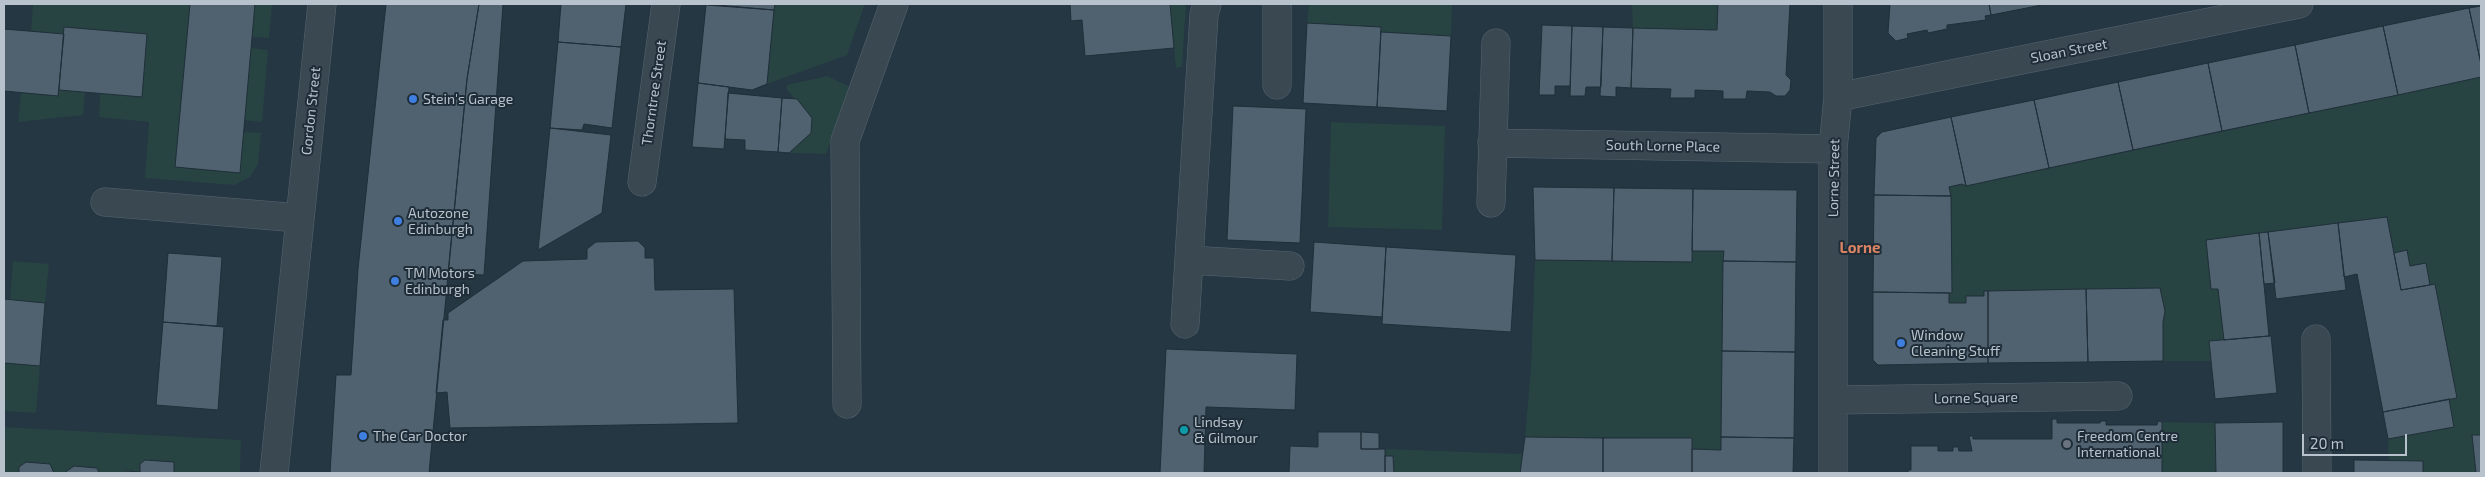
<!DOCTYPE html>
<html>
<head>
<meta charset="utf-8">
<style>
	body { margin:0 }
	#map { position:relative; width:2485px; height:477px; overflow:hidden; background:#253743; font-family:"Exo 2",sans-serif }
	canvas { display:block }
	.frame { position:absolute; inset:0; border:5px solid #b7c2cc; pointer-events:none }
	.scale { position:absolute; left:2302px; top:434px; width:105px; height:22px; box-sizing:border-box; border:2px solid #b7c2cc; border-top:0; padding-left:6px; font-size:15px; line-height:18px; white-space:nowrap; color:#b7c2cc; -webkit-text-stroke:4px #1e2d37; paint-order:stroke }
</style>
</head>
<body>
<div id="map">
<canvas width="2485" height="477"></canvas>
<div class="frame"></div>
<div class="scale">20 m</div>
</div>
<script>
const ctx = document.querySelector('canvas').getContext('2d');
ctx.lineJoin = 'round';
function fill(path, color) { ctx.fillStyle = color; ctx.fill(path, 'evenodd'); }
const shape = rows => new Path2D(rows.map(r => 'M' + r).join(''));
function trace(path, color, width, dash) { ctx.strokeStyle = color; ctx.lineWidth = width; ctx.lineCap = dash ? 'butt' : 'round'; ctx.setLineDash(dash || []); ctx.stroke(path); }
function label(font, color, halo, rows, align = 'center') {
  ctx.font = font + ' "Exo 2",sans-serif'; ctx.lineWidth = 4; ctx.setLineDash([]); ctx.textBaseline = 'middle'; ctx.strokeStyle = halo; ctx.fillStyle = color; for (const [text, x, y, turn = 0] of rows) {
    ctx.save(); ctx.translate(x, y); ctx.rotate((+turn || 0) * Math.PI / 180); ctx.textAlign = isNaN(turn) ? turn : align; if (halo) ctx.strokeText(text, 0, 0); ctx.fillText(text, 0, 0); ctx.restore();
  }
}
fill(shape([
	[33,4,190,4,175,167,239,173,243,132,261,133,258,164,250,177,234,185,145,178,149,122,99,117,100,93,142,96,147,34,64,27,64,34,31,31],
	[249,4,272,4,269,38,252,37,254,4],
	[775,4,865,4,847,55,767,84],
	[1170,4,1186,4,1182,67,1176,68],
	[1309,4,1452,4,1451,36,1381,32,1381,27,1307,23],
	[1632,4,1718,4,1717,30,1633,28],
	[251,48,268,50,262,122,244,120],
	[827,76,850,87,826,154,789,153,811,133,812,118,787,90,787,85],
	[2481,77,2481,435,2473,436,2476,473,2423,473,2422,461,2389,461,2388,439,2454,427,2449,399,2457,398,2435,284,2430,285,2426,263,2410,266,2407,250,2394,253,2387,217,2206,240,2211,289,2218,289,2224,340,2211,361,2163,361,2163,322,2165,311,2160,288,1985,291,1984,296,1966,296,1966,303,1949,303,1949,293,1952,292,1951,196,1949,187,1962,184,1966,186],
	[59,90,85,92,83,115,18,122,21,93,58,96],
	[1331,122,1445,126,1442,230,1328,227],
	[1692,251,1724,251,1721,450,1692,449,1692,438,1525,437,1531,368,1535,260,1691,262],
	[13,261,49,264,45,303,10,300],
	[4,363,40,366,36,413,4,411],
	[2162,422,2215,423,2216,473,2162,473],
	[4,427,241,440,240,473,174,473,174,462,147,460,140,464,140,472,126,471,124,473,99,473,97,468,74,466,64,473,54,473,50,464,26,462,19,467,19,473,4,473],
	[1385,449,1522,454,1520,473,1394,473,1393,456,1385,456]
]), '#274342');
const building = shape([
	[190,4,255,4,240,173,175,167,190,4],
	[386,4,479,4,467,79,429,473,330,473,336,375,351,375,358,269,386,4],
	[479,4,503,4,484,275,448,273,467,79,479,4],
	[561,4,626,4,621,47,558,42,561,4],
	[706,4,775,4,774,10,706,4],
	[1070,4,1170,4,1174,48,1085,56,1082,20,1071,21,1070,4],
	[1718,4,1790,4,1786,75,1791,80,1790,90,1785,96,1776,96,1770,92,1747,91,1746,99,1723,99,1723,91,1695,90,1695,98,1670,98,1671,89,1631,88,1633,28,1717,30,1718,4],
	[1890,4,1989,4,1991,15,1985,16,1986,20,1947,25,1947,29,1928,33,1927,30,1907,34,1908,38,1896,41,1888,33,1890,4],
	[1989,4,2047,4,1991,15,1989,4],
	[706,5,774,10,767,84,752,90,698,83,706,5],
	[2481,6,2481,64,2469,8,2481,6],
	[2469,8,2481,64,2481,77,2398,95,2383,26,2469,8],
	[1307,23,1381,27,1377,107,1303,103,1307,23],
	[1542,25,1572,26,1570,86,1555,86,1555,95,1539,95,1542,25],
	[1572,26,1603,27,1601,87,1586,87,1585,96,1570,96,1572,26],
	[2383,26,2398,95,2309,113,2295,45,2383,26],
	[64,27,147,34,142,97,59,90,64,27],
	[1603,27,1633,28,1631,88,1616,87,1616,97,1600,96,1603,27],
	[4,29,64,34,58,96,4,91,4,29],
	[1381,32,1451,36,1447,111,1377,107,1381,32],
	[558,42,621,47,612,128,584,124,582,130,550,128,558,42],
	[2295,45,2309,113,2222,131,2208,63,2295,45],
	[2208,63,2222,131,2133,150,2118,82,2208,63],
	[2118,82,2133,150,2049,168,2034,100,2118,82],
	[698,83,729,87,724,149,692,147,698,83],
	[728,93,782,98,778,152,745,150,745,140,725,139,728,93],
	[782,98,797,99,812,118,811,133,789,153,778,152,782,98],
	[2034,100,2049,168,1966,186,1951,117,2034,100],
	[1233,106,1306,109,1300,243,1227,240,1233,106],
	[1951,117,1966,186,1962,184,1949,187,1951,196,1874,195,1876,138,1882,132,1951,117],
	[550,128,611,135,602,213,538,250,550,128],
	[1533,187,1614,188,1612,261,1535,260,1533,187],
	[1614,188,1693,189,1692,262,1612,261,1614,188],
	[1693,189,1797,190,1796,262,1723,261,1724,251,1692,251,1693,189],
	[1874,195,1951,196,1952,293,1873,292,1874,195],
	[2387,217,2401,290,2435,284,2457,398,2383,412,2357,274,2344,277,2338,223,2387,217],
	[2338,223,2346,290,2276,299,2268,232,2338,223],
	[2268,232,2275,283,2264,284,2259,233,2268,232],
	[2259,233,2269,336,2224,340,2218,289,2211,289,2206,240,2259,233],
	[638,241,645,248,645,258,654,258,655,290,734,289,738,423,450,428,447,392,436,393,443,320,448,320,448,313,523,261,587,259,587,249,596,242,638,241],
	[1314,242,1386,247,1382,317,1310,312,1314,242],
	[1386,247,1516,255,1511,332,1382,324,1386,247],
	[2407,250,2410,266,2426,263,2430,285,2401,290,2394,253,2407,250],
	[168,253,222,257,217,326,163,322,168,253],
	[1723,261,1796,262,1795,352,1722,351,1723,261],
	[2160,288,2165,311,2163,322,2163,361,2088,362,2086,289,2160,288],
	[2086,289,2088,362,1988,363,1988,291,2086,289],
	[1984,291,1988,291,1988,363,1878,365,1873,360,1873,292,1949,293,1949,303,1966,303,1966,296,1984,296,1984,291],
	[4,299,45,303,40,366,4,363,4,299],
	[163,322,224,327,218,410,156,405,163,322],
	[2269,336,2271,336,2277,393,2215,399,2209,341,2269,336],
	[1166,349,1297,354,1295,410,1206,407,1204,473,1160,473,1166,349],
	[1722,351,1795,352,1794,438,1721,437,1722,351],
	[2449,399,2454,427,2388,439,2383,412,2449,399],
	[2052,419,2057,419,2057,423,2100,423,2101,421,2106,421,2106,425,2157,425,2158,421,2162,422,2162,473,1908,473,1908,470,1911,470,1911,446,1938,446,1938,451,1953,451,1953,447,1958,447,1959,451,1972,451,1969,436,1973,436,1973,439,2052,439,2052,419],
	[2283,422,2283,473,2216,473,2215,423,2283,422],
	[1318,432,1361,432,1361,449,1385,449,1385,473,1289,473,1290,446,1318,447,1318,432],
	[1361,432,1379,433,1379,449,1361,449,1361,432],
	[2472,435,2481,435,2481,473,2476,473,2472,435],
	[1525,437,1603,438,1603,473,1520,473,1525,437],
	[1721,437,1794,438,1793,473,1692,473,1692,449,1721,450,1721,437],
	[1603,438,1692,438,1692,473,1603,473,1603,438],
	[1385,456,1393,456,1394,473,1385,473,1385,456],
	[145,460,174,462,174,473,124,473,126,471,140,472,140,464,145,460],
	[2354,460,2423,461,2423,473,2354,473,2354,460],
	[26,462,50,464,54,473,19,473,19,467,26,462],
	[74,466,97,468,99,473,64,473,74,466]
]);
fill(building, '#506270');
trace(building, '#202f39', 1);
const minor = shape([
	[1277,4,1277,85],
	[1838,97,2299,4],
	[1492,143,1833,149],
	[642,182,666,4],
	[105,202,299,218],
	[1491,203,1496,43],
	[1189,260,1290,266],
	[1185,324,1204,15,1207,4],
	[2316,339,2317,473],
	[1834,400,2118,396],
	[847,404,845,141,894,4],
	[274,473,322,4],
	[1833,473,1833,149,1838,97,1838,4]
]);
trace(minor, '#58656f', 29);
trace(minor, '#3a4852', 28);
for (const [x, y, r, color] of [
	[413,99,5,"#3f7fe0"],
	[398,221,5,"#3f7fe0"],
	[395,281,5,"#3f7fe0"],
	[1901,343,5,"#3f7fe0"],
	[1184,430,5,"#0f9aa8"],
	[363,436,5,"#3f7fe0"],
	[2067,444,5,"#6b7280"]
]) { const dot = new Path2D(); dot.arc(x, y, r, 0, 2 * Math.PI); ctx.fillStyle = color; ctx.fill(dot); trace(dot, '#1e2d37', 2); }
label('14px', '#b7c2cc', '#1e2d37', [
	["Sloan Street",2069,51,-11],
	["Thorntree Street",654,93,-82],
	["Gordon Street",311,111,-84],
	["South Lorne Place",1663,146,1],
	["Lorne Street",1834,178,-89],
	["Lorne Square",1976,398,-1]
]);
label('14px', '#b7c2cc', '#1e2d37', [
	["Stein's Garage",423,99],
	["Autozone",408,213],
	["Edinburgh",408,229],
	["TM Motors",405,273],
	["Edinburgh",405,289],
	["Window",1911,335],
	["Cleaning Stuff",1911,351],
	["Lindsay",1194,422],
	["& Gilmour",1194,438],
	["The Car Doctor",373,436],
	["Freedom Centre",2077,436],
	["International",2077,452]
], 'left');
label('bold 15px', '#da8464', '#1e2d37', [
	["Lorne",1860,248]
]);
</script>
</body>
</html>
